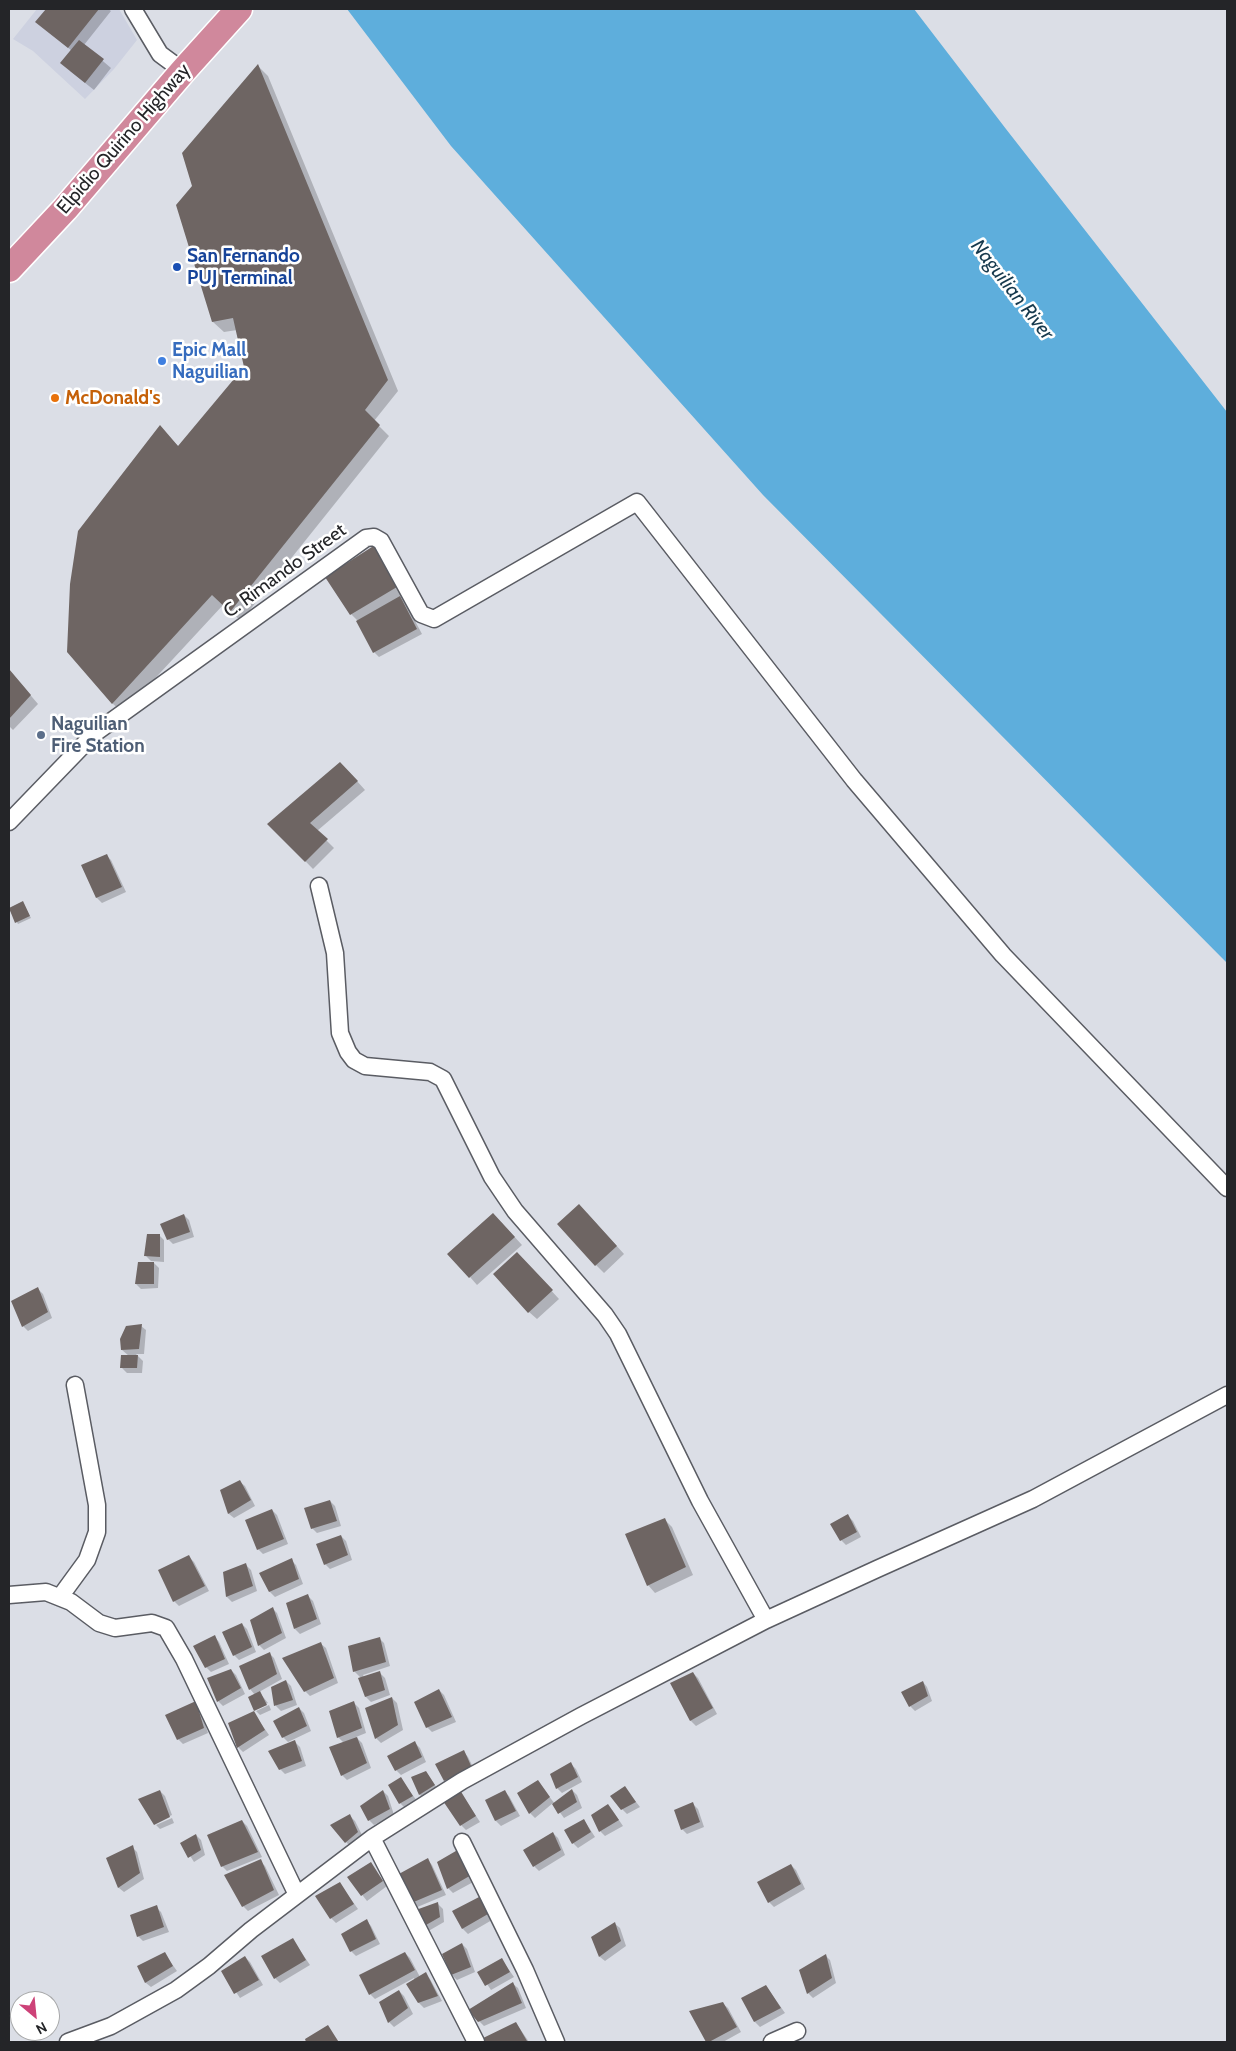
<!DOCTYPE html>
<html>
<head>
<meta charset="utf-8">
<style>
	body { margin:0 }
	#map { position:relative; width:1236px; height:2051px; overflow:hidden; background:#dbdee6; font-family:Cabin,sans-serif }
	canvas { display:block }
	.frame { position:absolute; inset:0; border:10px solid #242528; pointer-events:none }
	.north { position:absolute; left:10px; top:1991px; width:50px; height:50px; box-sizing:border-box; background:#fff; border:1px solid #a7a8a9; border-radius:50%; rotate:152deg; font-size:14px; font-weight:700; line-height:20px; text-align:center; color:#242528 }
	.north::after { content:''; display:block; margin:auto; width:18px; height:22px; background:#cd4278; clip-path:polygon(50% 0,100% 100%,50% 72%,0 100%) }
</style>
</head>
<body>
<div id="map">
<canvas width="1236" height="2051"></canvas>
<div class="frame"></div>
<div class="north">N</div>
</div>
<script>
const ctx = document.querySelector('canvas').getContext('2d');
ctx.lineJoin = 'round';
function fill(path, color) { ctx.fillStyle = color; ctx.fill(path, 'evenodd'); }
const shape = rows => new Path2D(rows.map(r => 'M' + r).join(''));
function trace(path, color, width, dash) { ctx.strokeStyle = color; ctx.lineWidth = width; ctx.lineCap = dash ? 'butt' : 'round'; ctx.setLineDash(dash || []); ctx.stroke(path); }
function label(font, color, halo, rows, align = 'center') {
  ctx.font = font + ' Cabin,sans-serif'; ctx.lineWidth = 5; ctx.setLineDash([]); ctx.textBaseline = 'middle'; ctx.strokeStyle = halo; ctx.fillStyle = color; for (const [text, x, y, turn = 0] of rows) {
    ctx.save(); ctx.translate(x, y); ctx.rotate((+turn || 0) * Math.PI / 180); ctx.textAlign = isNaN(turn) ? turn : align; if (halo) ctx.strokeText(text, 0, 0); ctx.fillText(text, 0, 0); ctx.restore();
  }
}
fill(shape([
	[37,9,119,9,137,40,114,69,85,99,33,51,13,39]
]), '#cdd1e0');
fill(shape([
	[347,9,914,9,1006,129,1227,412,1227,963,763,495,451,146]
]), '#5eaedc');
fill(shape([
	[47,9,108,9,111,11,84,45,111,68,94,90,70,71,72,51,37,22],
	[258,66,268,76,398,391,374,421,389,436,241,621,223,605,123,713,112,703,160,427,179,447,245,367,237,330,224,332,213,322,194,186],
	[375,547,412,603,407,606,422,634,379,657,374,652,358,621,351,614],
	[9,670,38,704,13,730,9,726],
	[348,771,365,790,317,831,334,848,313,869,269,824],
	[106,855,111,860,126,892,102,903,97,898,83,866],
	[23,903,31,918,18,924,9,909],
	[587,1213,624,1254,604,1273,596,1265],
	[184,1215,189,1220,194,1237,173,1244,168,1239],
	[501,1222,522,1245,477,1285,470,1277],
	[159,1235,164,1240,164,1262,151,1261,146,1256],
	[525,1262,559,1299,537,1319,529,1312],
	[154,1263,159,1268,158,1288,141,1289,136,1284],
	[38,1289,43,1294,52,1318,28,1331,23,1326],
	[141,1326,146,1330,144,1354,136,1354,143,1361,142,1373,127,1373,122,1368,129,1356,122,1350],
	[240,1482,245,1486,255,1506,234,1518,229,1514,221,1491],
	[330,1501,335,1506,341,1526,317,1533,312,1528],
	[272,1510,277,1515,288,1544,263,1554,258,1549],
	[848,1516,853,1521,861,1537,846,1545,841,1540],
	[664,1519,672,1527,693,1575,655,1593,648,1585],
	[341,1536,346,1541,352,1560,330,1569,325,1564],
	[189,1557,194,1562,209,1591,179,1606,174,1601],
	[291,1560,296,1565,303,1584,275,1597,270,1592,261,1574],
	[246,1565,251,1570,257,1591,232,1602,227,1597,225,1573],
	[308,1596,313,1601,321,1624,300,1634,295,1629],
	[272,1608,277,1613,286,1638,264,1650,259,1645,252,1620],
	[242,1624,247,1629,256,1652,239,1660,234,1655],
	[215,1637,219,1642,229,1664,211,1672,206,1667],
	[379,1638,384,1643,390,1666,363,1675,364,1677,380,1673,385,1678,390,1695,371,1702,366,1697,361,1678,354,1671],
	[321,1644,326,1648,338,1683,310,1696,305,1691],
	[269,1653,274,1658,282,1679,259,1692,268,1703,255,1709,255,1711,255,1695,250,1689],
	[231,1670,236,1675,245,1694,223,1706,218,1701],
	[693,1673,698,1678,717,1714,696,1726,691,1721,671,1684],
	[286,1681,291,1686,297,1705,281,1711,276,1706,273,1687],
	[923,1682,927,1687,932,1701,915,1711,910,1706],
	[439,1690,444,1695,456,1722,432,1732,427,1727],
	[392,1698,397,1703,403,1730,381,1743,376,1738],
	[195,1703,200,1708,208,1733,183,1744,178,1739],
	[354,1703,359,1708,366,1733,356,1737,362,1743,371,1768,347,1780,342,1775,344,1743,338,1737],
	[269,1705,271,1710,260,1715,256,1711],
	[299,1708,304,1713,311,1731,288,1742,283,1737],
	[253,1712,269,1735,243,1752,238,1747],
	[295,1742,300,1747,306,1766,285,1774,280,1769],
	[415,1743,420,1748,426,1762,401,1775,396,1770,389,1756],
	[464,1752,468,1757,476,1773,450,1785,445,1780],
	[571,1764,576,1769,582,1782,562,1793,557,1788,552,1774],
	[426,1772,439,1791,425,1800,420,1795,412,1778],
	[401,1779,417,1801,405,1808,400,1803],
	[538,1782,555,1804,572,1790,577,1795,582,1808,564,1818,553,1803,535,1818,530,1813],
	[625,1788,640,1807,627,1814,622,1809],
	[160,1791,165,1796,172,1815,154,1823],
	[383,1791,388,1796,394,1815,374,1825,369,1820],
	[460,1791,480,1822,466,1830,461,1825],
	[504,1791,509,1796,520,1816,501,1826,496,1821,487,1800],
	[693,1804,698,1809,704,1827,687,1834,682,1829],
	[612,1810,623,1826,605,1836,600,1831],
	[350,1816,355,1821,363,1837,351,1847,346,1842],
	[172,1818,174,1823,160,1829,156,1825],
	[584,1820,595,1837,578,1848,573,1843],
	[242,1821,247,1826,262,1857,227,1871,222,1866],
	[553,1833,558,1838,565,1855,539,1871,534,1866],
	[196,1835,201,1840,205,1855,194,1862,182,1843],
	[132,1847,137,1852,144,1879,124,1892,119,1888,108,1859],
	[466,1854,477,1880,453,1893,448,1888,438,1862],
	[428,1860,432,1865,446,1895,415,1908,410,1903],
	[260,1861,265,1866,279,1895,248,1911,243,1906],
	[370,1863,387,1886,367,1901,348,1877],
	[791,1865,796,1870,805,1889,774,1907,769,1902],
	[340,1884,358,1909,336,1923,331,1918],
	[481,1897,492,1920,468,1934,463,1929,454,1912],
	[438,1904,443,1909,444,1922,425,1933,420,1928],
	[156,1907,161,1912,169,1932,143,1941,138,1936],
	[367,1921,371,1926,380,1944,356,1956,351,1951],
	[615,1924,620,1928,626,1946,605,1961,600,1957,593,1938],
	[293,1940,310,1965,280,1983,275,1978],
	[462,1944,467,1949,475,1972,457,1980,452,1975,444,1955],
	[164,1953,177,1971,151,1987,146,1983,139,1967],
	[405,1953,410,1958,420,1977,425,1974,430,1979,442,2001,424,2008,419,2003,414,1978,375,1999,370,1994,360,1976],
	[825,1955,830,1960,836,1983,813,1998,808,1993],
	[245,1957,250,1962,263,1985,240,1998,222,1971],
	[502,1960,514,1977,491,1990,479,1972],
	[513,1984,518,1988,526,2008,484,2026,479,2021],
	[766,1986,785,2013,760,2027,755,2022,743,1998],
	[399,1991,404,1996,413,2014,394,2027,389,2022],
	[722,2003,728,2008,741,2032,723,2042,707,2042,691,2012],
	[516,2023,529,2042,480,2042],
	[328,2027,339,2042,308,2042,306,2040]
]), '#0003');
fill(shape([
	[46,9,99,9,68,48,35,22],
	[79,40,104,59,85,83,60,63],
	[258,64,388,380,365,410,380,425,230,612,212,595,112,704,67,652,70,584,78,531,160,425,178,446,244,367,233,318,212,322,176,205,192,186,182,153],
	[375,545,397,587,350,615,325,577],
	[400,596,417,629,373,653,356,621],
	[9,669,31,695,9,719],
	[340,762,358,781,310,823,328,839,305,862,267,824],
	[107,854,122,887,96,898,81,865],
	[23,901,30,916,15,923,9,908],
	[579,1204,617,1246,595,1266,557,1224],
	[493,1213,515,1237,469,1278,447,1254],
	[184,1214,190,1232,167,1240,160,1224],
	[147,1234,160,1234,160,1257,144,1256],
	[517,1252,553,1290,528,1313,493,1274],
	[138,1262,154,1262,154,1284,135,1284],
	[38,1287,48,1312,22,1327,11,1301],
	[142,1324,139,1349,121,1350,120,1339,126,1326],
	[121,1355,138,1355,137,1368,120,1368],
	[240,1480,251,1500,228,1514,220,1490],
	[330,1500,337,1521,311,1529,304,1508],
	[272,1509,284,1539,257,1550,245,1520],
	[848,1514,857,1532,840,1541,830,1524],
	[665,1518,686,1567,647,1586,625,1534],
	[341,1535,348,1555,324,1565,316,1544],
	[189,1555,205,1586,173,1602,158,1570],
	[292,1558,299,1579,269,1592,259,1573],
	[246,1563,253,1586,226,1597,223,1572],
	[308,1594,317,1619,294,1629,286,1603],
	[273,1607,282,1633,258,1646,250,1620],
	[242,1623,252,1647,233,1656,222,1632],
	[215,1635,225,1659,205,1668,193,1646],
	[380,1637,386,1662,353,1672,348,1646],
	[321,1642,334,1678,304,1692,282,1658],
	[270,1652,277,1674,249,1690,239,1666],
	[231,1669,241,1688,217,1702,207,1678],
	[380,1671,385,1690,365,1697,358,1678],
	[693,1672,713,1708,690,1721,670,1683],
	[286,1680,293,1700,274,1706,271,1687],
	[923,1681,928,1696,909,1707,901,1692],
	[439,1689,452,1717,426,1728,414,1702],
	[260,1691,267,1705,254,1711,248,1697],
	[392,1697,398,1725,375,1739,365,1708],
	[196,1701,204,1728,177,1740,165,1715],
	[354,1701,362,1728,337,1738,329,1711],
	[299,1707,307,1726,282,1738,273,1721],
	[254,1711,265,1730,237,1748,228,1723],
	[357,1737,367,1763,341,1776,329,1747],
	[295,1740,302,1761,279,1770,268,1751],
	[415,1741,422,1757,395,1771,387,1756],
	[464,1750,472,1768,444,1781,435,1764],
	[571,1762,578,1777,556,1789,550,1774],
	[426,1771,435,1785,419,1795,411,1777],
	[401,1777,413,1796,399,1804,388,1785],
	[538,1780,550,1797,529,1814,517,1793],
	[625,1786,636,1802,621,1810,610,1796],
	[572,1789,577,1802,558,1814,552,1804],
	[160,1790,170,1817,154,1825,138,1799],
	[383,1790,390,1809,368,1821,360,1806],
	[460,1790,476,1816,460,1826,443,1801],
	[505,1790,516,1811,495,1821,485,1800],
	[693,1802,700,1822,681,1830,674,1810],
	[608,1804,619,1820,599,1832,591,1815],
	[350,1814,358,1832,345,1843,330,1825],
	[584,1819,591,1832,572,1844,564,1830],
	[242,1820,258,1852,221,1867,207,1835],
	[553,1832,561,1850,533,1867,523,1850],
	[196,1834,201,1850,188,1858,180,1843],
	[133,1845,140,1873,118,1888,106,1858],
	[461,1848,473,1874,447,1889,437,1862],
	[428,1858,442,1890,409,1904,397,1875],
	[261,1859,274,1890,242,1907,224,1875],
	[371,1862,383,1881,361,1896,347,1877],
	[791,1864,801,1884,768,1903,757,1882],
	[340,1882,354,1904,330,1919,315,1896],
	[481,1896,488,1914,462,1929,452,1911],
	[438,1902,440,1917,419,1929,413,1911],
	[157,1905,164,1927,137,1937,130,1915],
	[367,1919,376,1939,350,1952,341,1934],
	[615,1922,621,1941,599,1957,591,1937],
	[293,1938,306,1960,274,1979,261,1956],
	[462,1943,471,1967,451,1975,442,1954],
	[165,1952,173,1966,145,1983,137,1966],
	[405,1952,415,1970,369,1995,359,1975],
	[826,1954,832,1978,807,1994,799,1970],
	[245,1956,259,1980,234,1994,221,1971],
	[502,1958,510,1972,485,1986,477,1972],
	[426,1972,438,1996,418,2003,406,1984],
	[513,1982,522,2003,478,2022,468,2010],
	[766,1985,781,2008,754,2022,741,1998],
	[399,1990,408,2008,388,2023,379,2002],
	[723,2002,737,2027,709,2042,706,2042,689,2011],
	[516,2022,527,2041,478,2042,477,2041],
	[328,2025,338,2041,306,2042,305,2039]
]), '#6e6563');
const minor = shape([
	[133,9,160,54,183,71],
	[9,822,95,733,366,538,374,537,381,541,421,614,434,619,637,502,854,780,1003,955,1227,1188],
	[319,886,335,953,340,1033,348,1052,354,1060,365,1066,430,1072,443,1079,492,1177,515,1211,605,1315,618,1334,700,1501,766,1620],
	[9,1595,46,1592,71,1602,99,1623,115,1628,152,1623,166,1628,184,1659,297,1895],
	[60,1597,87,1560,97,1532,97,1505,75,1385],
	[372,1838,476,2042],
	[462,1842,525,1970,556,2042],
	[68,2042,111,2026,176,1990,209,1966,251,1930,372,1838,462,1781,581,1716,766,1620,877,1569,1033,1499,1227,1395],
	[772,2042,797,2031]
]);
const trunk = shape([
	[9,269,65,209,183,71,239,9]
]);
trace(minor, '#5a5c63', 19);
trace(trunk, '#fff', 29);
trace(minor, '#fff', 16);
trace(trunk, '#d0889c', 26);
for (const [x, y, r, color] of [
	[177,267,5,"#1a4fb4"],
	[162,361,5,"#3f7fe0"],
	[55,398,5,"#e8710a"],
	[41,735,5,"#5c6f8a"]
]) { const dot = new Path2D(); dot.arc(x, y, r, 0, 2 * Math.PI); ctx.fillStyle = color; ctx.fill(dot); trace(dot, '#fff', 2); }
label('19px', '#242528', '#fff', [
	["Elpidio Quirino Highway",124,139,-49],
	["C. Rimando Street",285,571,-36]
]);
label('bold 19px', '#164399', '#fff', [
	["San Fernando",187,256],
	["PUJ Terminal",187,278]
], 'left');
label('bold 19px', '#366cbe', '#fff', [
	["Epic Mall",172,350],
	["Naguilian",172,372]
], 'left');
label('bold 19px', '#c56008', '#fff', [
	["McDonald's",65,398]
], 'left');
label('bold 19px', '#4e5e75', '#fff', [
	["Naguilian",51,724],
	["Fire Station",51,746]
], 'left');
label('italic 20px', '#16394d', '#fff', [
	["Naguilian River",1012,290,52]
]);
</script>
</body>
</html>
